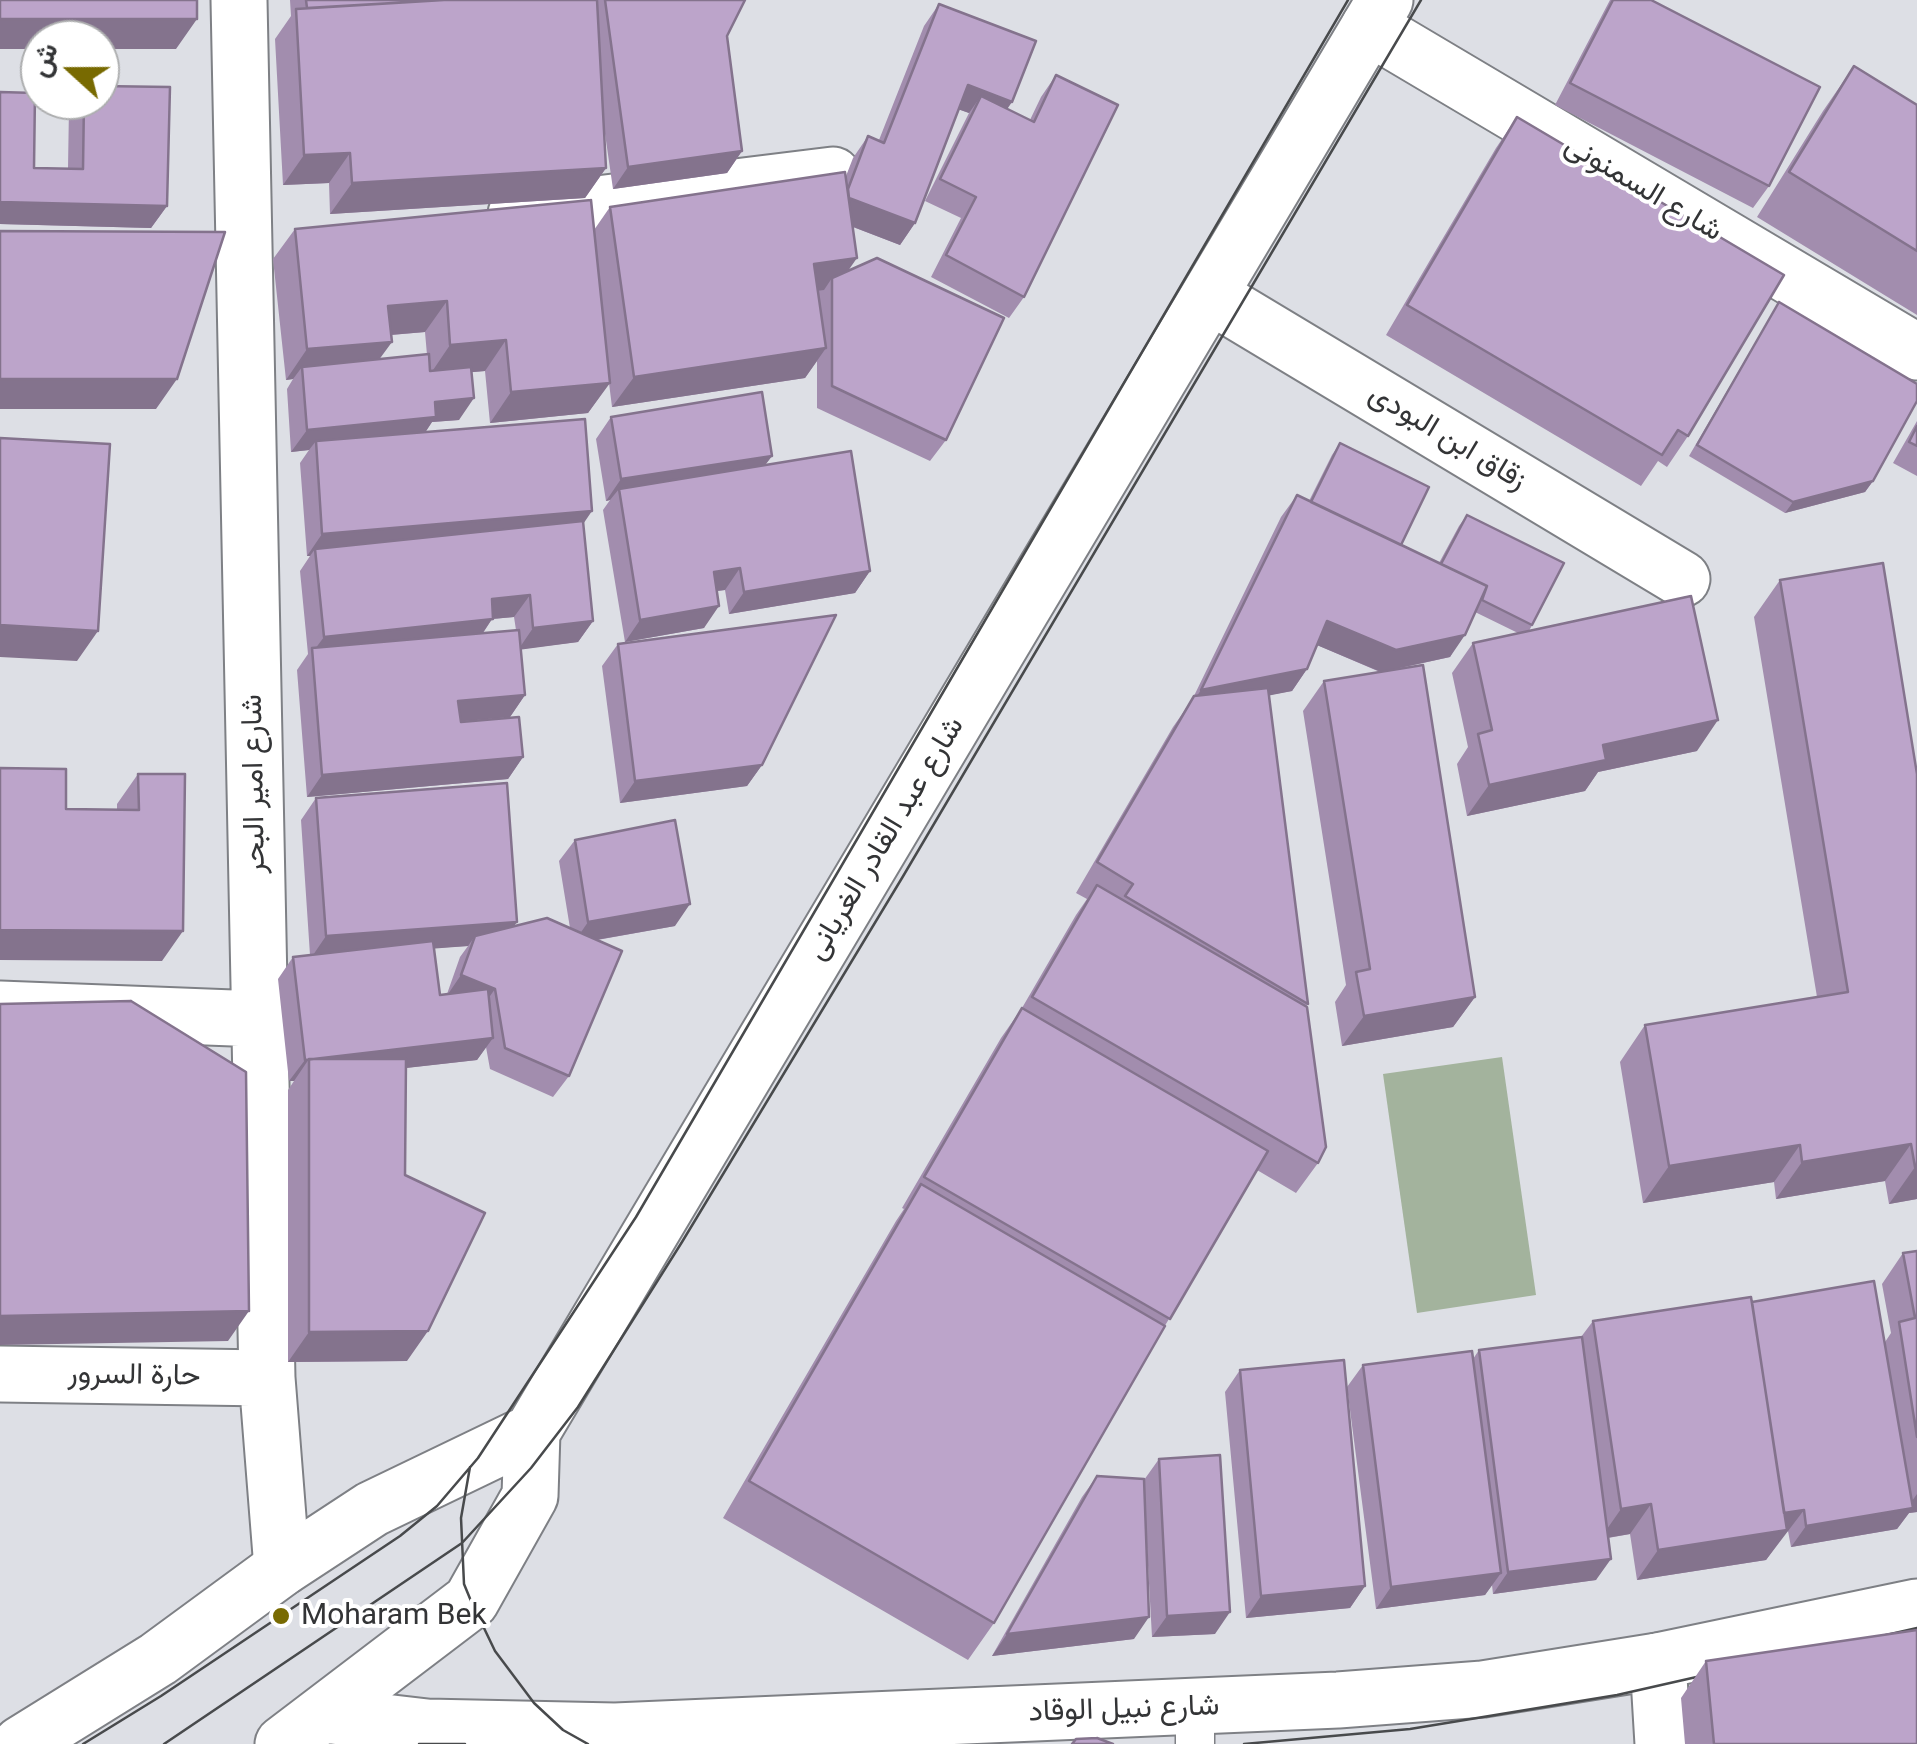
<!DOCTYPE html>
<html>
<head>
<meta charset="utf-8">
<style>
	body { margin:0 }
	#map { position:relative; width:1917px; height:1744px; overflow:hidden; background:#dddfe5; font-family:Roboto,Vazirmatn,sans-serif }
	canvas { display:block }
	.north { position:absolute; left:20px; top:20px; width:100px; height:100px; box-sizing:border-box; background:#fff; border:2px solid #adaeaf; border-radius:50%; rotate:291deg; font-size:28px; font-weight:700; line-height:40px; text-align:center; color:#333436 }
	.north::after { content:''; display:block; margin:auto; width:35px; height:45px; background:#786a01; clip-path:polygon(50% 0,100% 100%,50% 72%,0 100%) }
</style>
</head>
<body>
<div id="map">
<canvas width="1917" height="1744"></canvas>
<div class="north">ش</div>
</div>
<script>
const ctx = document.querySelector('canvas').getContext('2d');
ctx.lineJoin = 'round';
function fill(path, color) { ctx.fillStyle = color; ctx.fill(path, 'evenodd'); }
const shape = rows => new Path2D(rows.map(r => 'M' + r).join(''));
function trace(path, color, width, dash) { ctx.strokeStyle = color; ctx.lineWidth = width; ctx.lineCap = dash ? 'butt' : 'round'; ctx.setLineDash(dash || []); ctx.stroke(path); }
function label(font, color, halo, rows, align = 'center') {
  ctx.font = font + ' Roboto,Vazirmatn,sans-serif'; ctx.lineWidth = 8; ctx.setLineDash([]); ctx.textBaseline = 'middle'; ctx.strokeStyle = halo; ctx.fillStyle = color; for (const [text, x, y, turn = 0] of rows) {
    ctx.save(); ctx.translate(x, y); ctx.rotate((+turn || 0) * Math.PI / 180); ctx.textAlign = isNaN(turn) ? turn : align; if (halo) ctx.strokeText(text, 0, 0); ctx.fillText(text, 0, 0); ctx.restore();
  }
}
fill(shape([
	[1502,1057,1536,1295,1417,1313,1383,1074]
]), '#a3b39d');
const lane = shape([
	[1195,1708,1195,1744]
]);
const street = shape([
	[239,0,267,1378,282,1568],
	[1369,27,1917,352],
	[516,214,833,175],
	[1211,296,1682,579],
	[0,1009,259,1019],
	[0,1374,267,1378],
	[1658,1661,1663,1744]
]);
const secondary = shape([
	[324,1715,427,1727,615,1731,1338,1700,1483,1689,1658,1661,1917,1607],
	[21,1744,158,1659,282,1568,372,1509,532,1432,1385,0],
	[283,1744,471,1601,530,1496,532,1432]
]);
trace(lane, '#7e8085', 41);
trace(street, '#7e8085', 59);
trace(secondary, '#7e8085', 59);
trace(lane, '#fff', 38);
trace(street, '#fff', 55);
trace(secondary, '#fff', 55);
trace(shape([
	[470,1467,461,1518,464,1584,471,1601,495,1651,534,1703,563,1730,588,1744],
	[1864,1640,1917,1628],
	[83,1744,161,1696,400,1536,437,1506,478,1458,636,1217,1348,0],
	[164,1744,462,1543,531,1468,578,1407,682,1242,902,878,1421,0],
	[419,1744,465,1744],
	[1244,1744,1410,1729,1617,1695,1723,1671]
]), '#484a4c', 2.5);
fill(shape([
	[290,0,745,0,727,36,742,151,727,173,613,189,603,120,606,168,585,198,330,214,329,183,283,185,275,39,291,16],
	[1610,0,1651,0,1769,186,1753,208,1555,105],
	[939,4,1008,109,1030,120,1041,97,1056,75,1024,297,1009,318,931,277,961,218,925,201,969,113,958,109,915,223,900,245,853,227,849,271,946,440,930,461,817,408,817,361,805,378,612,407,609,383,588,413,490,423,485,371,472,372,459,420,432,422,425,432,583,525,593,621,578,642,521,649,525,695,510,717,460,721,523,757,508,779,307,797,297,670,308,654,300,571,310,556,307,556,300,463,309,450,291,452,287,389,293,379,286,380,273,259,295,229,594,230,610,207,846,176,853,158,868,136,879,140,924,26],
	[425,332,427,355,379,359,391,335],
	[514,617,516,630,483,633,492,619],
	[1854,66,1917,105,1917,315,1757,217,1823,111],
	[0,92,34,168,68,168,69,107,74,100,100,100,167,206,151,228,0,224],
	[1517,117,1688,436,1667,467,1658,461,1641,486,1386,335,1496,148],
	[1779,302,1873,481,1865,492,1785,513,1689,456],
	[611,417,772,456,765,465,870,571,855,593,729,614,725,590,717,591,704,628,625,642,603,510,610,500,606,501,596,439],
	[1917,421,1917,476,1893,463],
	[1340,443,1401,545,1439,563,1459,526,1467,515,1532,625,1529,631,1697,751,1598,772,1585,791,1467,816,1457,764,1468,747,1452,673,1473,643,1518,633,1475,612,1450,657,1391,670,1475,997,1453,1027,1342,1046,1335,1002,1346,985,1303,711,1324,681,1380,672,1317,645,1307,669,1292,691,1269,695,1308,1004,1306,1007,1318,1163,1296,1193,1257,1170,1163,1329,994,1623,968,1660,723,1518,896,1221,904,1209,902,1208,1001,1038,1022,1008,1076,915,1087,899,1076,893,1173,727,1192,700,1281,517,1297,495,1309,501,1332,455],
	[1883,563,1917,1199,1889,1204,1885,1181,1776,1199,1774,1182,1643,1203,1620,1062,1645,1025,1817,997,1754,617,1780,580],
	[618,644,762,765,747,786,620,803,602,666],
	[138,774,162,961,66,809,117,809,117,804],
	[316,798,513,926,570,928,559,861,575,840,675,926,597,940,569,1076,553,1097,490,1069,486,1047,477,1060,405,1068,405,1175,407,1361,288,1362,288,1090,294,1081,289,1081,278,979,293,957,310,955,301,820],
	[468,946,460,957,447,994,440,995,434,948],
	[1917,1251,1917,1512,1909,1513,1897,1529,1791,1547,1788,1531,1786,1532,1766,1560,1637,1580,1630,1534,1608,1538,1596,1580,1493,1594,1492,1585,1485,1595,1376,1609,1347,1387,1363,1365,1473,1359,1479,1350,1581,1337,1593,1321,1752,1302,1885,1342,1891,1333,1882,1284,1903,1253],
	[1240,1370,1365,1586,1350,1608,1246,1618,1225,1392],
	[1159,1459,1215,1634,1152,1637,1145,1511,1134,1639,992,1656,1082,1497,1097,1476,1144,1480],
	[1706,1661,1917,1744,1685,1744,1681,1698]
]), '#a28dae');
fill(shape([
	[0,19,197,19,176,49,100,49,100,40,40,40,40,49,0,49],
	[968,85,1012,102,997,124,981,96,969,113,952,107],
	[742,151,727,173,613,189,628,167],
	[350,153,329,183,283,185,304,155],
	[606,168,585,198,330,214,352,183],
	[845,196,915,223,900,245,830,218],
	[0,202,167,206,151,228,0,224],
	[857,258,836,288,832,278,824,290,793,294,814,264],
	[447,301,425,332,366,337,388,306],
	[506,340,485,371,429,376,450,345],
	[392,342,370,372,302,367,293,379,286,380,307,349],
	[826,348,805,378,612,407,634,377],
	[0,379,177,379,156,409,0,409],
	[610,383,588,413,490,423,511,392],
	[474,398,459,420,432,422,421,439,316,441,309,450,291,452,307,430,435,402],
	[772,456,756,477,619,489,610,500,606,501,621,479],
	[1873,481,1865,492,1785,513,1793,502],
	[592,511,577,533,315,549,310,556,307,556,322,534],
	[740,568,725,590,699,593,714,572],
	[870,571,855,593,729,614,744,592],
	[530,595,514,617,492,619,478,640,312,653,324,637,492,599],
	[719,606,704,628,625,642,640,620],
	[593,621,578,642,518,650,533,628],
	[1327,621,1465,635,1450,657,1381,672,1312,643],
	[0,625,98,631,77,661,0,657],
	[1307,669,1292,691,1186,712,1201,690],
	[525,695,510,717,443,723,458,701],
	[1718,720,1697,751,1598,772,1585,791,1467,816,1489,785,1603,745],
	[523,757,508,779,307,797,322,775],
	[762,765,747,786,620,803,635,781],
	[690,904,675,926,573,944,588,922],
	[517,922,502,943,475,936,468,946,311,958,326,936],
	[0,930,183,931,162,961,0,960],
	[461,975,495,989,480,1010,446,997],
	[1475,997,1453,1027,1342,1046,1364,1016],
	[493,1038,477,1060,309,1079,309,1059,294,1081,289,1081,305,1060],
	[1911,1144,1885,1181,1776,1199,1802,1162],
	[1800,1145,1774,1182,1643,1203,1669,1166],
	[1917,1166,1917,1199,1889,1204,1915,1167],
	[249,1311,228,1341,0,1345,0,1316],
	[428,1331,407,1361,288,1362,309,1332],
	[1917,1494,1917,1512,1909,1513,1897,1529,1791,1547,1806,1526,1907,1508],
	[1651,1504,1630,1534,1600,1539,1621,1509],
	[1804,1510,1766,1560,1637,1580,1658,1550,1783,1513],
	[1611,1559,1596,1580,1493,1594,1508,1572],
	[1501,1573,1485,1595,1376,1609,1391,1587],
	[1365,1586,1350,1608,1246,1618,1261,1596],
	[1230,1612,1215,1634,1152,1637,1167,1616],
	[1149,1617,1134,1639,992,1656,1007,1634]
]), '#84738d');
const building = shape([
	[0,0,197,0,197,19,0,19,0,0],
	[306,0,444,0,307,8,306,0],
	[444,0,597,0,606,168,352,183,350,153,304,155,296,9,444,0],
	[605,0,745,0,727,36,742,151,628,167,605,0],
	[1613,0,1651,0,1820,87,1769,186,1570,83,1613,0],
	[939,4,1036,41,1012,102,968,85,915,223,849,198,848,189,868,136,884,143,939,4],
	[1854,66,1917,105,1917,251,1789,172,1854,66],
	[1056,75,1118,105,1024,297,946,255,976,197,940,179,981,96,1034,122,1056,75],
	[100,86,170,87,167,206,0,202,0,92,35,93,34,168,83,169,84,100,100,100,100,86],
	[1517,117,1784,275,1688,436,1678,430,1662,455,1407,305,1517,117],
	[845,172,857,258,814,264,826,348,634,377,610,207,845,172],
	[591,200,610,383,511,392,506,340,450,345,447,301,388,306,392,342,307,349,295,229,591,200],
	[0,231,225,232,177,379,0,379,0,231],
	[877,258,1004,318,946,440,832,386,832,278,877,258],
	[1779,302,1917,384,1917,401,1873,481,1793,502,1697,445,1779,302],
	[429,354,430,371,471,367,474,398,435,402,436,417,307,430,302,367,429,354],
	[762,392,772,456,621,479,611,417,762,392],
	[585,419,592,511,322,534,316,441,585,419],
	[1917,426,1917,446,1909,442,1917,426],
	[0,438,110,444,98,631,0,625,0,438],
	[1340,443,1429,487,1401,545,1311,502,1340,443],
	[851,451,870,571,744,592,740,568,714,572,719,606,640,620,619,489,851,451],
	[1297,495,1487,586,1465,635,1396,650,1327,621,1307,669,1201,690,1297,495],
	[1467,515,1564,563,1532,625,1482,600,1487,586,1441,564,1467,515],
	[583,521,593,621,533,628,530,595,492,599,493,619,324,637,315,549,583,521],
	[1883,563,1917,774,1917,1166,1915,1167,1911,1144,1802,1162,1800,1145,1669,1166,1645,1025,1848,992,1780,580,1883,563],
	[1691,596,1718,720,1603,745,1606,760,1489,785,1478,734,1492,730,1473,643,1691,596],
	[836,615,762,765,635,781,618,644,836,615],
	[519,630,525,695,458,701,461,722,519,717,523,757,322,775,312,648,519,630],
	[1423,665,1475,997,1364,1016,1356,972,1370,969,1324,681,1423,665],
	[1268,688,1308,1004,1125,896,1133,884,1097,862,1194,696,1268,688],
	[0,768,66,769,66,809,139,810,138,774,185,774,183,931,0,930,0,768],
	[507,783,517,922,326,936,316,798,507,783],
	[675,820,690,904,588,922,575,840,675,820],
	[1097,885,1307,1007,1326,1147,1318,1163,1032,997,1097,885],
	[547,918,622,951,569,1076,505,1048,495,989,461,975,475,936,547,918],
	[433,941,440,995,488,989,493,1038,305,1060,293,957,433,941],
	[131,1001,246,1072,249,1311,0,1316,0,1004,131,1001],
	[1022,1008,1268,1151,1170,1319,924,1177,1022,1008],
	[309,1059,406,1059,405,1175,485,1213,428,1331,309,1332,309,1059],
	[921,1184,1165,1326,994,1623,749,1481,921,1184],
	[1917,1251,1917,1437,1899,1322,1915,1318,1903,1253,1917,1251],
	[1874,1281,1913,1508,1806,1526,1804,1510,1784,1513,1752,1302,1874,1281],
	[1751,1297,1787,1530,1658,1550,1651,1504,1621,1509,1593,1321,1751,1297],
	[1582,1337,1611,1559,1508,1572,1479,1350,1582,1337],
	[1472,1351,1501,1573,1391,1587,1363,1365,1472,1351],
	[1344,1360,1365,1586,1261,1596,1240,1370,1344,1360],
	[1220,1455,1230,1612,1167,1616,1159,1459,1220,1455],
	[1097,1476,1144,1479,1149,1617,1007,1634,1097,1476],
	[1917,1630,1917,1744,1714,1744,1706,1661,1917,1630],
	[1097,1738,1113,1744,1072,1744,1076,1739,1097,1738]
]);
fill(building, '#bca4ca');
trace(building, '#84738d', 2.5);
for (const [x, y, r, color] of [
	[281,1616,10,"#786a01"]
]) { const dot = new Path2D(); dot.arc(x, y, r, 0, 2 * Math.PI); ctx.fillStyle = color; ctx.fill(dot); trace(dot, '#fff', 4); }
label('30px', '#333436', '#fff', [
	["شارع السمنونى",1643,189,31],
	["زقاق ابن البودى",1447,438,31],
	["شارع امير البحر",255,784,-91],
	["شارع عبد القادر الغريانى",886,839,-59],
	["حارة السرور",134,1376,1],
	["شارع نبيل الوقاد",1124,1710,-2]
]);
label('30px', '#333436', '#fff', [
	["Moharam Bek",301,1616]
], 'left');
</script>
</body>
</html>
